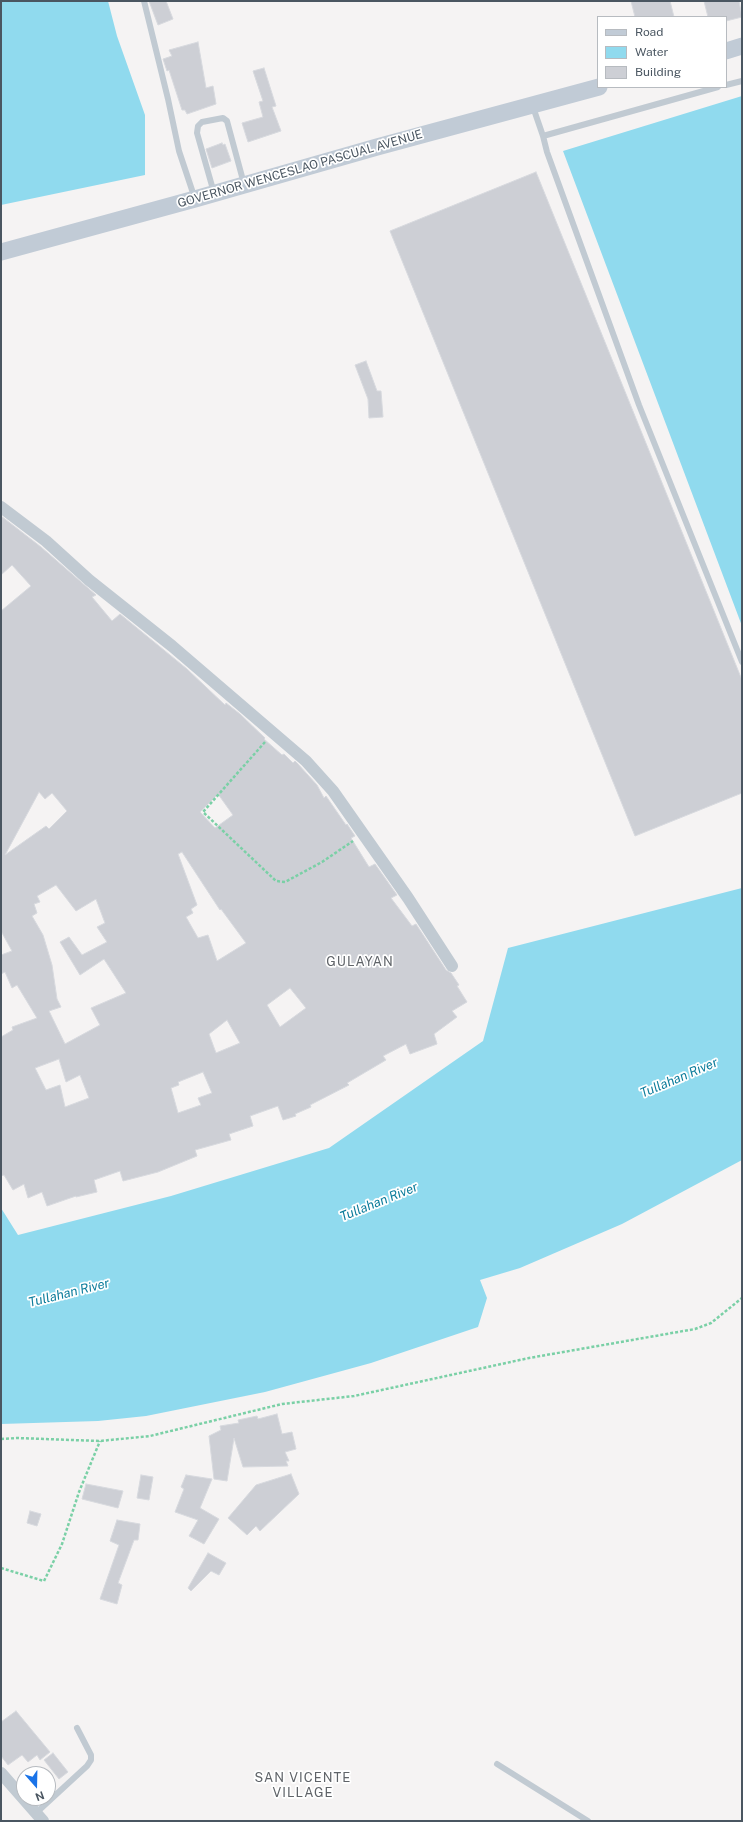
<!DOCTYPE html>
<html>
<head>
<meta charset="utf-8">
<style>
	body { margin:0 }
	#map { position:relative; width:743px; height:1822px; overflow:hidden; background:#f5f3f3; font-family:"Public Sans",sans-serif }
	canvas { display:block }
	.frame { position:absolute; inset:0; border:2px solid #4a5661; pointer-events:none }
	.legend { position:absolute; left:597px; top:16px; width:130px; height:72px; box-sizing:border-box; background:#fff; border:1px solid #b7bbc0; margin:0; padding:5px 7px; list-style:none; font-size:12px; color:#4a5661 }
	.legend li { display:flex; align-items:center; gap:8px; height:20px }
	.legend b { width:20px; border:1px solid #b7bbc0 }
	.north { position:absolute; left:16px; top:1766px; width:40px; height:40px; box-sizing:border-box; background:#fff; border:1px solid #b7bbc0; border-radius:50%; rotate:160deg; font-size:11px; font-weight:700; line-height:16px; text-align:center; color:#4a5661 }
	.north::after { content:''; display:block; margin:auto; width:14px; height:18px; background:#1a73e8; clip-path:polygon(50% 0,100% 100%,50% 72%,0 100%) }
</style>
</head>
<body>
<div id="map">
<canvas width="743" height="1822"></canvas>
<div class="frame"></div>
<ul class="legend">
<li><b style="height:5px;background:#c1cbd6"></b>Road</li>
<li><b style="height:11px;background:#90daee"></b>Water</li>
<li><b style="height:11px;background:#cdcfd5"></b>Building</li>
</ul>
<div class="north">N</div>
</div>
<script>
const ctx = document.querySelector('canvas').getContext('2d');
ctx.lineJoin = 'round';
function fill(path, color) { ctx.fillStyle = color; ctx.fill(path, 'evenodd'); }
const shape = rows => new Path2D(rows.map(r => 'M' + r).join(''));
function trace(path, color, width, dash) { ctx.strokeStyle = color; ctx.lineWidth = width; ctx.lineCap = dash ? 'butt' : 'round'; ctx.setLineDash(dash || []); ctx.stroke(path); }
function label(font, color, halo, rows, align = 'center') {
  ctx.font = font + ' "Public Sans",sans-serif'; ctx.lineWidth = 3.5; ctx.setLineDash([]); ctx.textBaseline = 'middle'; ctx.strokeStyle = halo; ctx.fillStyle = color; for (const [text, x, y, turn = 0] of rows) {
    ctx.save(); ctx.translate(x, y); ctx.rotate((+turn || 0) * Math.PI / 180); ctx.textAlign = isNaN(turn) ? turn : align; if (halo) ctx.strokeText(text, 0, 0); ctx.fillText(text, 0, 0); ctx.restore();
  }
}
fill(shape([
	[1,1,108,1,117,36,145,115,145,175,1,205],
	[742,96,742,626,563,151],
	[742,888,742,1160,622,1224,520,1268,480,1280,487,1298,478,1327,371,1363,265,1392,146,1416,98,1421,1,1424,1,1208,18,1235,171,1196,329,1148,483,1041,508,948]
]), '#90daee');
const building = shape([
	[149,1,166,1,173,19,158,25,149,1],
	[631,1,670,1,674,17,635,17,631,1],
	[704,1,739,1,742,17,726,21,726,17,708,17,704,1],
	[198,42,206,88,213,86,216,104,187,114,185,110,182,110,169,70,167,71,163,59,172,56,169,50,198,42],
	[264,68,276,106,272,107,281,131,248,142,242,123,263,117,259,102,263,101,253,71,264,68],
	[222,143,223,145,225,144,231,161,212,168,206,149,222,143],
	[536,172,742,680,742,793,635,836,390,231,536,172],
	[366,361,377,391,381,391,383,417,369,418,368,399,355,365,366,361],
	[1,516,41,547,96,595,92,597,112,621,120,614,187,669,225,705,226,703,240,714,265,738,264,739,282,755,284,754,293,763,295,761,298,764,317,785,324,798,326,796,346,825,347,824,355,836,351,838,369,867,375,864,397,895,391,898,412,926,416,924,446,970,451,973,459,985,457,986,467,1002,452,1011,457,1017,434,1034,437,1044,410,1054,406,1044,383,1056,386,1060,347,1083,349,1085,310,1105,311,1107,295,1114,296,1116,283,1120,278,1106,250,1116,253,1126,229,1134,231,1140,195,1150,197,1156,158,1172,123,1181,120,1171,94,1180,97,1192,76,1197,76,1196,47,1206,42,1192,28,1198,24,1184,13,1190,4,1175,1,1176,1,1037,13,1030,12,1027,37,1018,17,985,12,988,5,972,1,974,1,955,12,951,1,931,1,611,31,586,12,565,1,575,1,516],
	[39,792,45,799,52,793,67,811,49,829,46,826,5,855,39,792],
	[218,794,233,815,215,828,200,812,218,794],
	[182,852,220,910,221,909,246,943,217,961,208,935,198,938,186,917,193,913,191,909,197,905,178,854,182,852],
	[56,885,76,911,96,899,105,923,97,927,107,942,82,955,69,937,60,942,80,975,104,959,126,993,91,1008,100,1025,65,1044,49,1011,61,1007,57,999,52,965,43,935,32,916,37,913,34,904,40,902,37,896,56,885],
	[290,988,306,1008,280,1027,267,1005,290,988],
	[227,1020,240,1043,216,1053,209,1034,227,1020],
	[59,1059,66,1082,80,1075,89,1098,65,1107,60,1085,46,1090,35,1068,59,1059],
	[203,1072,212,1093,198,1098,201,1105,178,1113,171,1088,179,1085,178,1082,203,1072],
	[277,1414,282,1434,292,1432,296,1449,285,1452,289,1461,286,1461,288,1466,243,1467,234,1438,227,1481,214,1479,209,1436,221,1430,220,1426,239,1423,238,1420,257,1416,258,1419,277,1414],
	[291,1474,299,1494,260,1531,256,1526,247,1535,228,1518,256,1485,291,1474],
	[141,1475,153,1477,149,1500,137,1498,141,1475],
	[186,1475,212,1479,200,1508,219,1519,204,1544,189,1536,198,1520,175,1512,184,1489,181,1487,186,1475],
	[86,1484,123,1491,118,1508,82,1499,86,1484],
	[30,1511,41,1514,37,1526,27,1523,30,1511],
	[117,1520,140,1524,138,1540,134,1540,118,1583,122,1585,117,1604,100,1599,119,1545,110,1541,117,1520],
	[208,1553,226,1563,219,1575,211,1571,191,1591,188,1588,208,1553],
	[16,1711,50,1752,40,1760,37,1755,28,1762,22,1755,8,1765,1,1756,1,1722,16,1711],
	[53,1753,68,1772,59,1779,44,1760,53,1753]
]);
fill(building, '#cdcfd5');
trace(building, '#d7d9de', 1);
trace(shape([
	[265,742,203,812,276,881,285,882,322,862,353,841],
	[1,1439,17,1438,100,1441,150,1436,282,1404,354,1396,529,1358,695,1329,711,1323,742,1298],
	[1,1568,44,1581,62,1544,79,1492,100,1441]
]), '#7ad0a6', 2.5, [3, 2]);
trace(shape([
	[144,1,168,99,179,151,195,199],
	[726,85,742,81],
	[718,87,543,136,547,152,639,405,742,662],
	[533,107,543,136],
	[214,193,197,133,198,126,202,122,223,118,227,121,244,184],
	[497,1764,588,1821],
	[36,1813,87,1766,91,1760,91,1755,77,1728]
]), '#c1cad2', 6);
trace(shape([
	[1,507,46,541,89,580,172,646,306,761,333,791,408,898,452,966],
	[1,1773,43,1821]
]), '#c1cad2', 12);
trace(shape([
	[726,51,742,46],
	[1,252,195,199,377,147,599,87]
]), '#c1cbd6', 17);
label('12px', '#4a5661', '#fff', [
	["GOVERNOR WENCESLAO PASCUAL AVENUE",300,169,-16]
]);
ctx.letterSpacing = '1px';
label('13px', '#5f6368', '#fff', [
	["GULAYAN",360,962],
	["SAN VICENTE",303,1778],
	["VILLAGE",303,1793]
]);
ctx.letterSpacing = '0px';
label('italic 13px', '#0c7c9b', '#fff', [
	["Tullahan River",679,1078,-23],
	["Tullahan River",379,1202,-22],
	["Tullahan River",69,1293,-14]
]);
</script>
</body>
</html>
